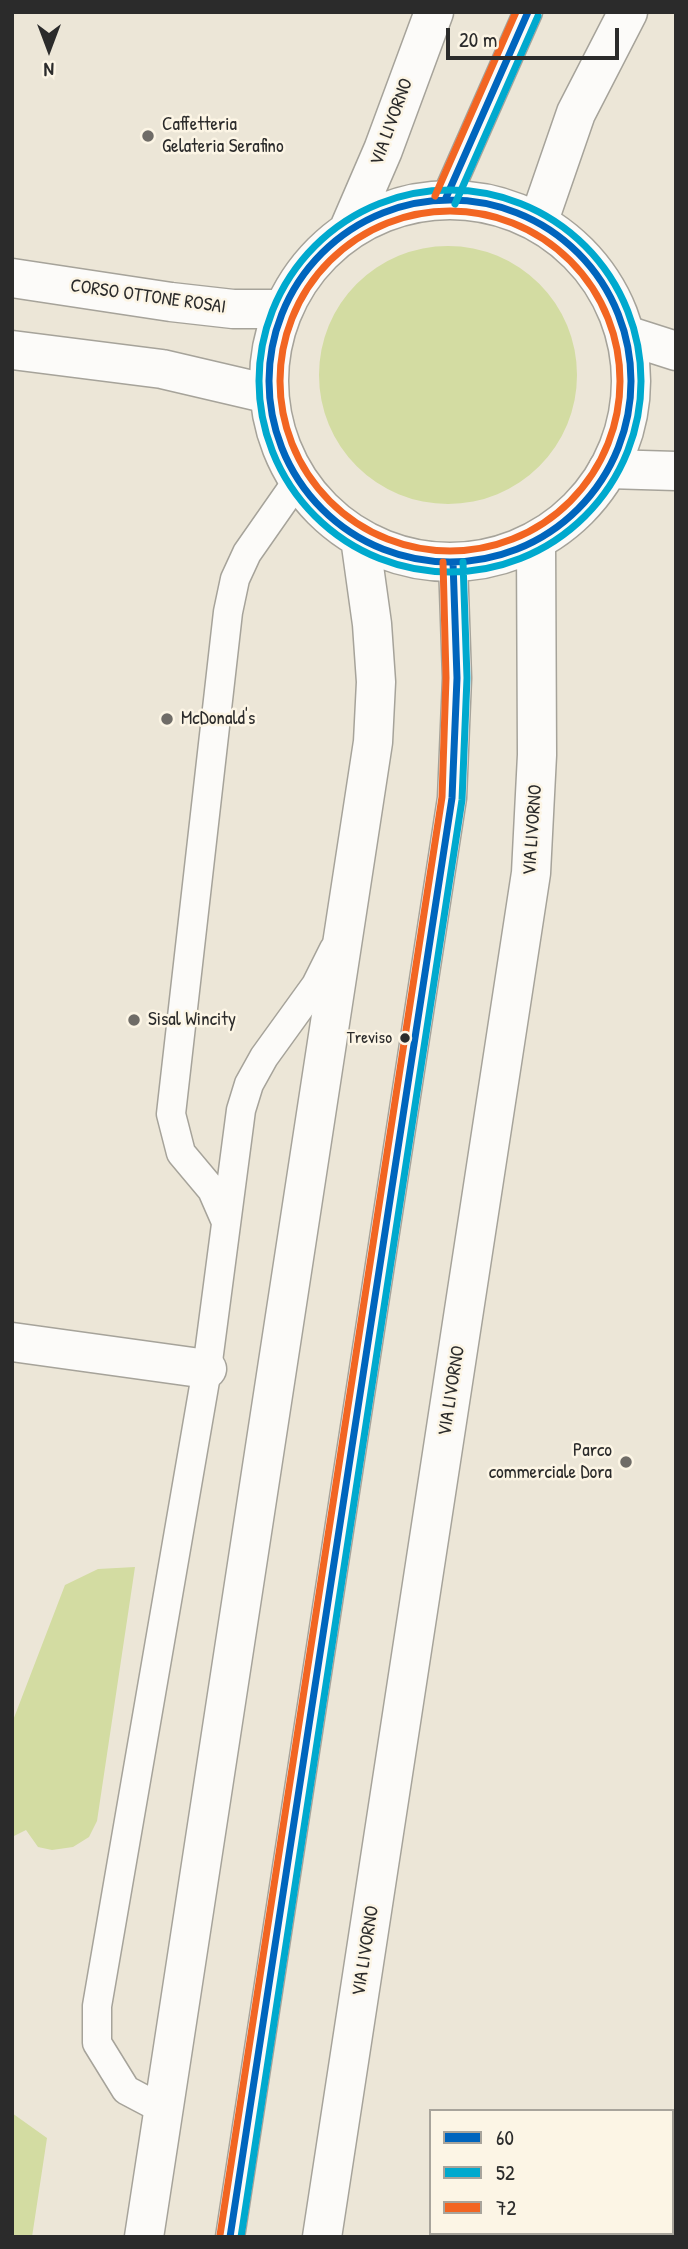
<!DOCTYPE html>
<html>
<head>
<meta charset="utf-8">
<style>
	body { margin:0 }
	#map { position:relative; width:688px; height:2249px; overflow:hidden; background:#ece6d7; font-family:"Patrick Hand",sans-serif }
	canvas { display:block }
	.frame { position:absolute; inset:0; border:14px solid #2b2b2b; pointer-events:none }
	.legend { position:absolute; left:429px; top:2109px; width:245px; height:126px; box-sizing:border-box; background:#fcf5e5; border:2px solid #a8a49b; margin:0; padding:9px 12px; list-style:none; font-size:21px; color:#2b2b2b }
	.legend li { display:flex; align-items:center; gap:14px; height:35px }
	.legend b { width:35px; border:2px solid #a8a49b }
	.north { position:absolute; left:14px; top:14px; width:70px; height:70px; -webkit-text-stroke:5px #fcf5e5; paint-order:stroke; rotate:180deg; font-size:19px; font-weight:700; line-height:28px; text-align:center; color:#2b2b2b }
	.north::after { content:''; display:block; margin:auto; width:24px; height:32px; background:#2b2b2b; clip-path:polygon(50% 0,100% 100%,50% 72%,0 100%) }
	.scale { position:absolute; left:446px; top:28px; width:173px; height:32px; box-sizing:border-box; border:4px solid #2b2b2b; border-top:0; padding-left:9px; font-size:21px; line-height:24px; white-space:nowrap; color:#2b2b2b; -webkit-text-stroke:5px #fcf5e5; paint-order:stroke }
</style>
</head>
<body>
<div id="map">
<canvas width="688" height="2249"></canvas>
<div class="frame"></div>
<ul class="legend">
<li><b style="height:9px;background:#0065bd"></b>60</li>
<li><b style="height:9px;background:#00a9ce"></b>52</li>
<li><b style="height:9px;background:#f26522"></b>72</li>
</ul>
<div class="north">N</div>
<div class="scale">20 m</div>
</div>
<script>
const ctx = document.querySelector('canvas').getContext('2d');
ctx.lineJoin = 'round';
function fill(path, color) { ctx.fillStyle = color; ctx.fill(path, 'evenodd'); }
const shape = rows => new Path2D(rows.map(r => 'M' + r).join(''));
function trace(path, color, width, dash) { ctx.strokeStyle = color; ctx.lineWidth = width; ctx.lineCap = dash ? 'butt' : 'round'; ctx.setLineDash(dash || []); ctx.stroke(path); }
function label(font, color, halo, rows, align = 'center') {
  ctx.font = font + ' "Patrick Hand",sans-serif'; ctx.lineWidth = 5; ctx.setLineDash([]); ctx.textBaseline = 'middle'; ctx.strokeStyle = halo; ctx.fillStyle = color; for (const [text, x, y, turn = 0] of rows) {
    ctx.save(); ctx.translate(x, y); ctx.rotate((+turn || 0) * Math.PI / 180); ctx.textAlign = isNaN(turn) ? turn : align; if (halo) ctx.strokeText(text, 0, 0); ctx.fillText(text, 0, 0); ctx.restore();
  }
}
fill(shape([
	'319 375a129 129 0 1 1 258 0a129 129 0 1 1-258 0Z',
	[135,1567,97,1821,89,1837,73,1847,52,1850,38,1847,26,1830,12,1837,12,1723,65,1585,98,1569],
	[12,2113,47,2138,32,2237,12,2237]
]), '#d3dca2');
const service = shape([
	[445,200,528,12],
	[226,1222,212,1190,181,1153,171,1114,228,612,235,579,247,553,298,480],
	[162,2109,126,2090,97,2043,97,2006,207,1369,241,1110,249,1084,264,1057,316,985,334,949],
	[230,2237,452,798,457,678,453,562]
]);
const minor = shape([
	[12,1342,207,1369]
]);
const tertiary = shape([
	[12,278,171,302,233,309,283,309],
	[626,335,676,351],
	[12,350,162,369,269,394],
	[608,469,676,471]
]);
const secondary = shape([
	'269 381a181 181 0 1 1 362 0a181 181 0 1 1-362 0Z',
	[538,223,576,113,628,12],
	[348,231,383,150,434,12],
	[144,2237,373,742,376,682,372,624,360,538],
	[322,2237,531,873,537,755,536,541]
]);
trace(service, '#a6a39a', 31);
trace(minor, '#a6a39a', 41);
trace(tertiary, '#a6a39a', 41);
trace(secondary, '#a6a39a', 41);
trace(service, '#fcfbf9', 28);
trace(minor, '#fcfbf9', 38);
trace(tertiary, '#fcfbf9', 38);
trace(secondary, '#fcfbf9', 38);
trace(shape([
	[445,200,528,12],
	'269 381a181 181 0 1 1 362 0a181 181 0 1 1-362 0Z',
	[230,2237,452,798,457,678,453,562]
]), '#0065bd', 7);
trace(shape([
	'259 381a191 191 0 1 1 382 0a191 191 0 1 1-382 0Z',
	[455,204,538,16],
	[241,2237,462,800,467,678,463,562]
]), '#00a9ce', 7);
trace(shape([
	[435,196,516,12],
	'280 381a170 170 0 1 1 340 0a170 170 0 1 1-340 0Z',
	[220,2235,442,797,446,678,443,562]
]), '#f26522', 7);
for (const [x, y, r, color] of [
	[148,136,7,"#6f6c67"],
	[167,719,7,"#6f6c67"],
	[134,1020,7,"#6f6c67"],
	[405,1038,6,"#2b2b2b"],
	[626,1462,7,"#6f6c67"]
]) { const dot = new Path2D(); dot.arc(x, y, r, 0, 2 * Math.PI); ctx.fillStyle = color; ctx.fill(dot); trace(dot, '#fcf5e5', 2.5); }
label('17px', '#2b2b2b', '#fcf5e5', [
	["Treviso",392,1038]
], 'right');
label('19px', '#2b2b2b', '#fcf5e5', [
	["VIA LIVORNO",392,122,-70],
	["CORSO OTTONE ROSAI",148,297,8],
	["VIA LIVORNO",533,830,-86],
	["VIA LIVORNO",452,1391,-81],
	["VIA LIVORNO",366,1951,-81]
]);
label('19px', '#2b2b2b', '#fcf5e5', [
	["Caffetteria",162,125],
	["Gelateria Serafino",162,147],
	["McDonald's",181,719],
	["Sisal Wincity",148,1020],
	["Parco",612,1451,"right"],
	["commerciale Dora",612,1473,"right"]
], 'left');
</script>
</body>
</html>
